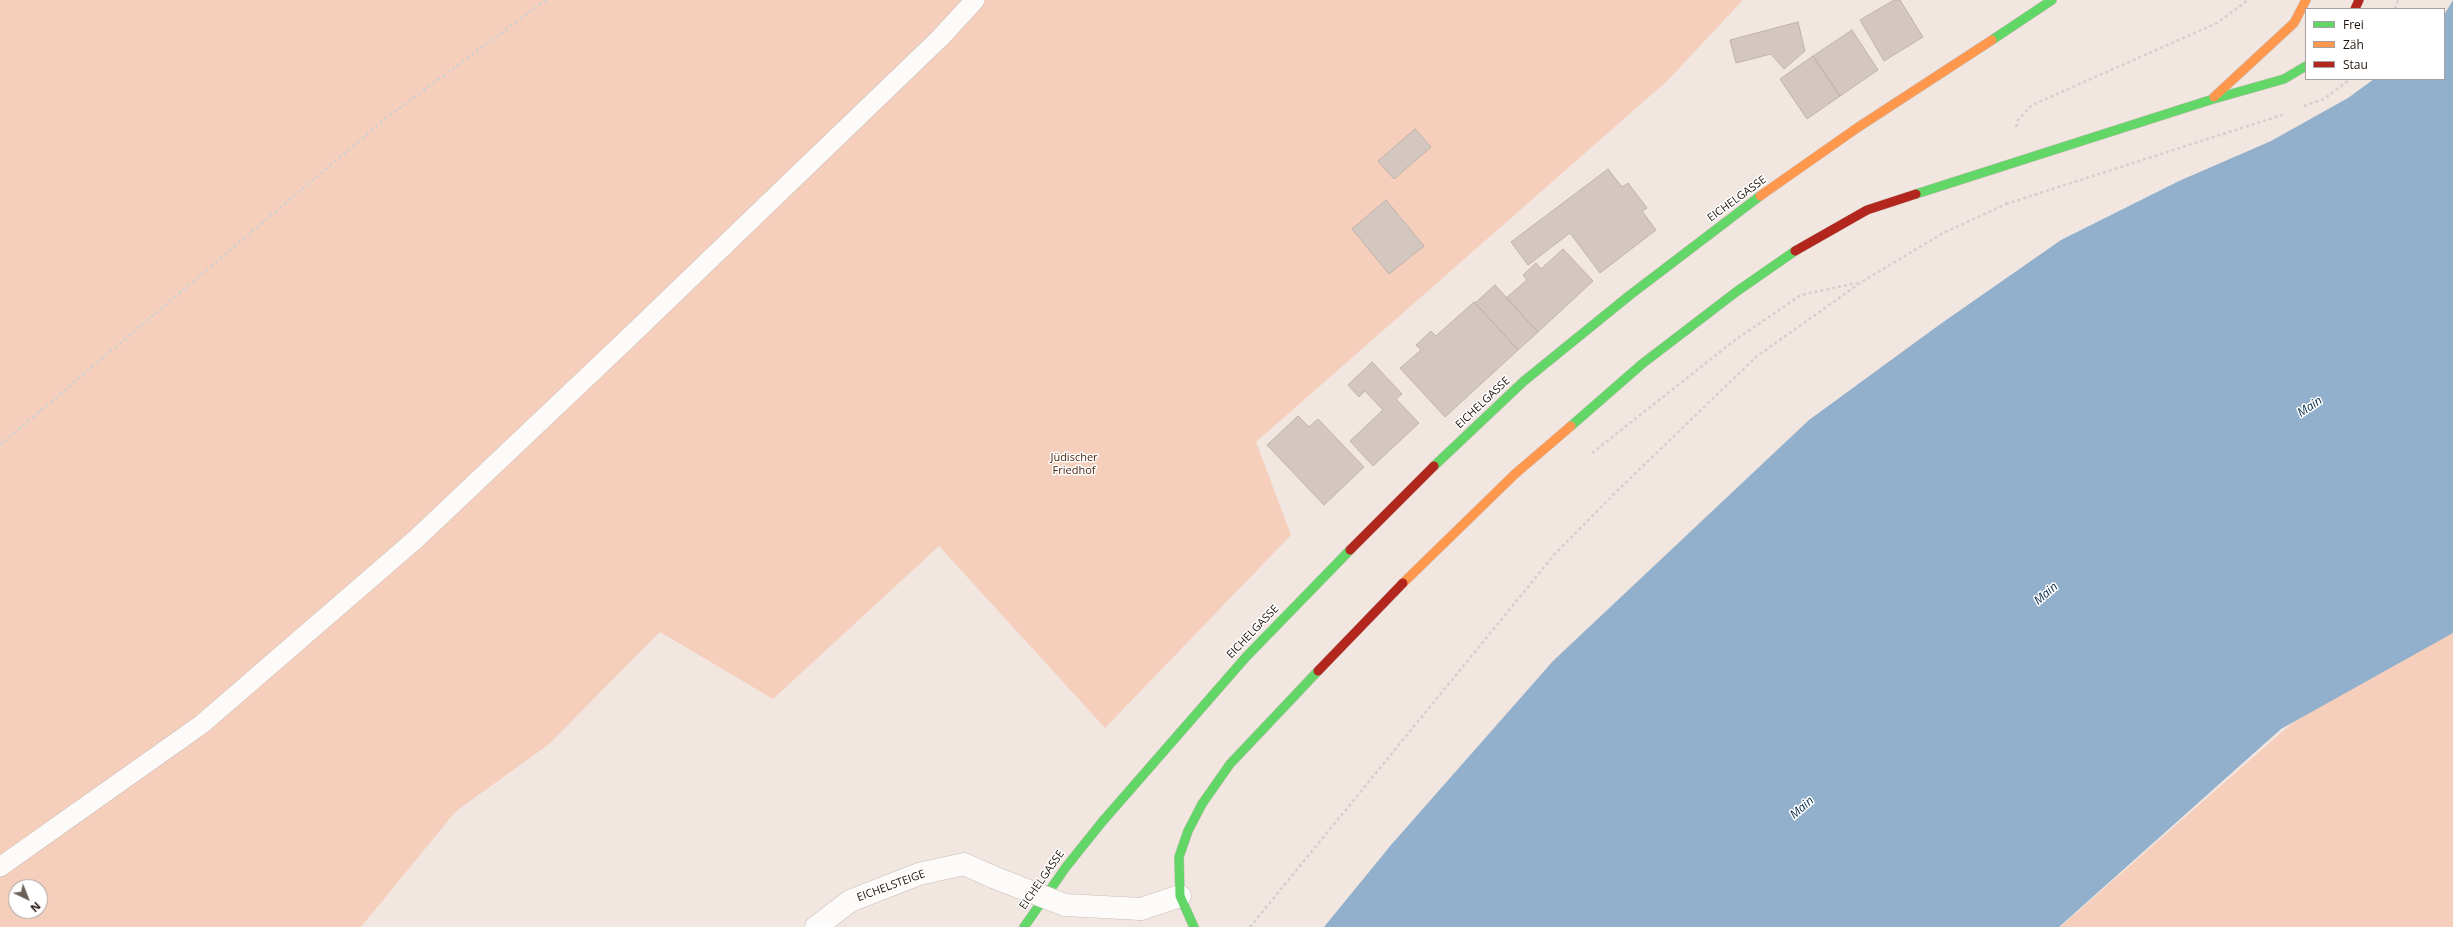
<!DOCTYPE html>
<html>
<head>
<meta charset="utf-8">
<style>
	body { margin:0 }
	#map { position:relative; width:2453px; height:927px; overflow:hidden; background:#f2e6e0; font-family:"Open Sans",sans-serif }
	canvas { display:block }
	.legend { position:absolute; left:2305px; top:8px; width:140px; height:72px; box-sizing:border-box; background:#fff; border:1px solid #a6a19f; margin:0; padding:5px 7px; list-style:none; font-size:12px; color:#21150e }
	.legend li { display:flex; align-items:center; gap:8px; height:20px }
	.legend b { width:20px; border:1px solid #a6a19f }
	.north { position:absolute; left:8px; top:879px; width:40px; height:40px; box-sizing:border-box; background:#fff; border:1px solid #a6a19f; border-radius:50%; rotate:137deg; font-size:11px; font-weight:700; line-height:16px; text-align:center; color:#21150e }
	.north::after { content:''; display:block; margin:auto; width:14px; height:18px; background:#6a5e58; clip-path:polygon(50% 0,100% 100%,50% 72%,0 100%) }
</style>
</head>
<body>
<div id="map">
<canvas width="2453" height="927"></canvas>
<ul class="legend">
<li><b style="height:5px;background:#63d668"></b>Frei</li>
<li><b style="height:5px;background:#ff974d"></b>Zäh</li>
<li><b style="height:5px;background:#b3261e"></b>Stau</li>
</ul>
<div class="north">N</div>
</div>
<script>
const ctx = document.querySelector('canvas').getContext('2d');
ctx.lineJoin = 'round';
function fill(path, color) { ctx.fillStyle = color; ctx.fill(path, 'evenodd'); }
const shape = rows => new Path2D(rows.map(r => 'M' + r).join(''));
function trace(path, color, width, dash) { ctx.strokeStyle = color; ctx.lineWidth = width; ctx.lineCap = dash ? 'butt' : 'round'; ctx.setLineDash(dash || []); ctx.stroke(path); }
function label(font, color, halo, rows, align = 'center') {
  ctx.font = font + ' "Open Sans",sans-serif'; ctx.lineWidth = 3; ctx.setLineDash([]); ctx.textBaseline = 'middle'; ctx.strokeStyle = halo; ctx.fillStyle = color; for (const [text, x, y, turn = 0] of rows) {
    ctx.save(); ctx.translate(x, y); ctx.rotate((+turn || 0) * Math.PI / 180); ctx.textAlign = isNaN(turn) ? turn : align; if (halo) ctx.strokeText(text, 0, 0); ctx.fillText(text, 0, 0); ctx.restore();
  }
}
fill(shape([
	[0,0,1743,0,1667,81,1256,442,1291,535,1105,728,939,546,773,699,660,632,548,745,456,811,361,927,0,927],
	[16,887,40,887,40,911,16,911],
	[2453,627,2453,927,2060,927,2291,724]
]), '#f5cfbb');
fill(shape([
	[2453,0,2453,633,2281,729,2059,927,1324,927,1391,845,1553,661,1809,420,1939,325,2061,240,2179,181,2271,141,2348,98,2374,79,2444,79,2444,15]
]), '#92b0cc');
const building = shape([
	[1894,0,1900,0,1923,37,1884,61,1860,20,1894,0],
	[1798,22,1805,51,1784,69,1771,54,1736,63,1730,40,1798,22],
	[1852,30,1878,70,1840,96,1813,56,1852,30],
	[1813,56,1840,96,1807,119,1780,79,1813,56],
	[1415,129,1431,147,1394,179,1378,161,1415,129],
	[1608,169,1622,187,1628,183,1647,208,1642,211,1656,230,1600,273,1570,233,1528,265,1511,242,1608,169],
	[1386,200,1424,246,1389,274,1352,229,1386,200],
	[1563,249,1593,281,1538,332,1506,298,1527,280,1523,275,1536,263,1541,269,1563,249],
	[1495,285,1538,332,1518,350,1475,303,1495,285],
	[1474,302,1518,350,1445,417,1400,368,1421,350,1416,345,1431,331,1436,336,1474,302],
	[1372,362,1402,394,1396,399,1419,423,1373,466,1350,441,1383,410,1365,391,1359,397,1348,385,1372,362],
	[1298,416,1309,427,1318,419,1364,467,1324,505,1267,445,1298,416]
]);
fill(building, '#d3c7c0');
trace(building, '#bfb3ad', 1);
const lane = shape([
	[0,867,202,724,416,539,623,343,940,38,975,0]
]);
const street = shape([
	[1141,909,1180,896],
	[816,927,850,901,919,874,964,864,993,877]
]);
const fast = shape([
	[1992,40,2052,0],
	[1916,194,2210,100,2284,79,2306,66],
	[1571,426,1642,364,1736,292,1795,251],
	[1434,466,1524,381,1630,295,1760,196],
	[1024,927,1066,867,1102,822,1246,657,1350,550],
	[1194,927,1180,896,1179,857,1188,831,1202,804,1230,764,1318,671]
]);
const slow = shape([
	[2214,97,2294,23,2306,0],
	[1760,196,1857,128,1992,40],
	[1403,583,1515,474,1571,426]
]);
const jam = shape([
	[2355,9,2359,0],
	[1795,251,1867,210,1916,194],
	[1350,550,1434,466],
	[1318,671,1403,583]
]);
trace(lane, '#c9bdb7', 20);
trace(street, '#c9bdb7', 23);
trace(fast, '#c9bdb7', 10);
trace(slow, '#c9bdb7', 10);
trace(jam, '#c9bdb7', 10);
trace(shape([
	[2395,9,2398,0],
	[2304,106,2324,99,2350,79],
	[2016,127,2018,120,2032,105,2217,23,2248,0],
	[2006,204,2285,114],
	[0,445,386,118,546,0],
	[1592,453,1735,340,1801,295,1857,283],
	[1250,927,1554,555,1614,494,1756,357,1860,283,1943,233,2006,204,2006,200]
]), '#d3d0ce', 2.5, [3, 3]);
trace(lane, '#fdfbfa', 19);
trace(street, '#fdfbfa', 22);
trace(fast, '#63d668', 9);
trace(slow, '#ff974d', 9);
trace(jam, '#b3261e', 9);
const streetBridge = shape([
	[993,877,1065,905,1141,909]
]);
trace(streetBridge, '#c9bdb7', 23, []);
trace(streetBridge, '#fdfbfa', 22);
label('11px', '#21150e', '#fff', [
	["EICHELGASSE",1737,199,-36],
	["EICHELGASSE",1483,403,-43],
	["EICHELGASSE",1253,632,-46],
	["EICHELGASSE",1042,880,-55],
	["EICHELSTEIGE",891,886,-20]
]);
label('11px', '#461f08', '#fff', [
	["Jüdischer",1074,458],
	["Friedhof",1074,471]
]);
label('italic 12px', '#072d4a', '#fff', [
	["Main",2310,407,-34],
	["Main",2046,594,-41],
	["Main",1802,808,-41]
]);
</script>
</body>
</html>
